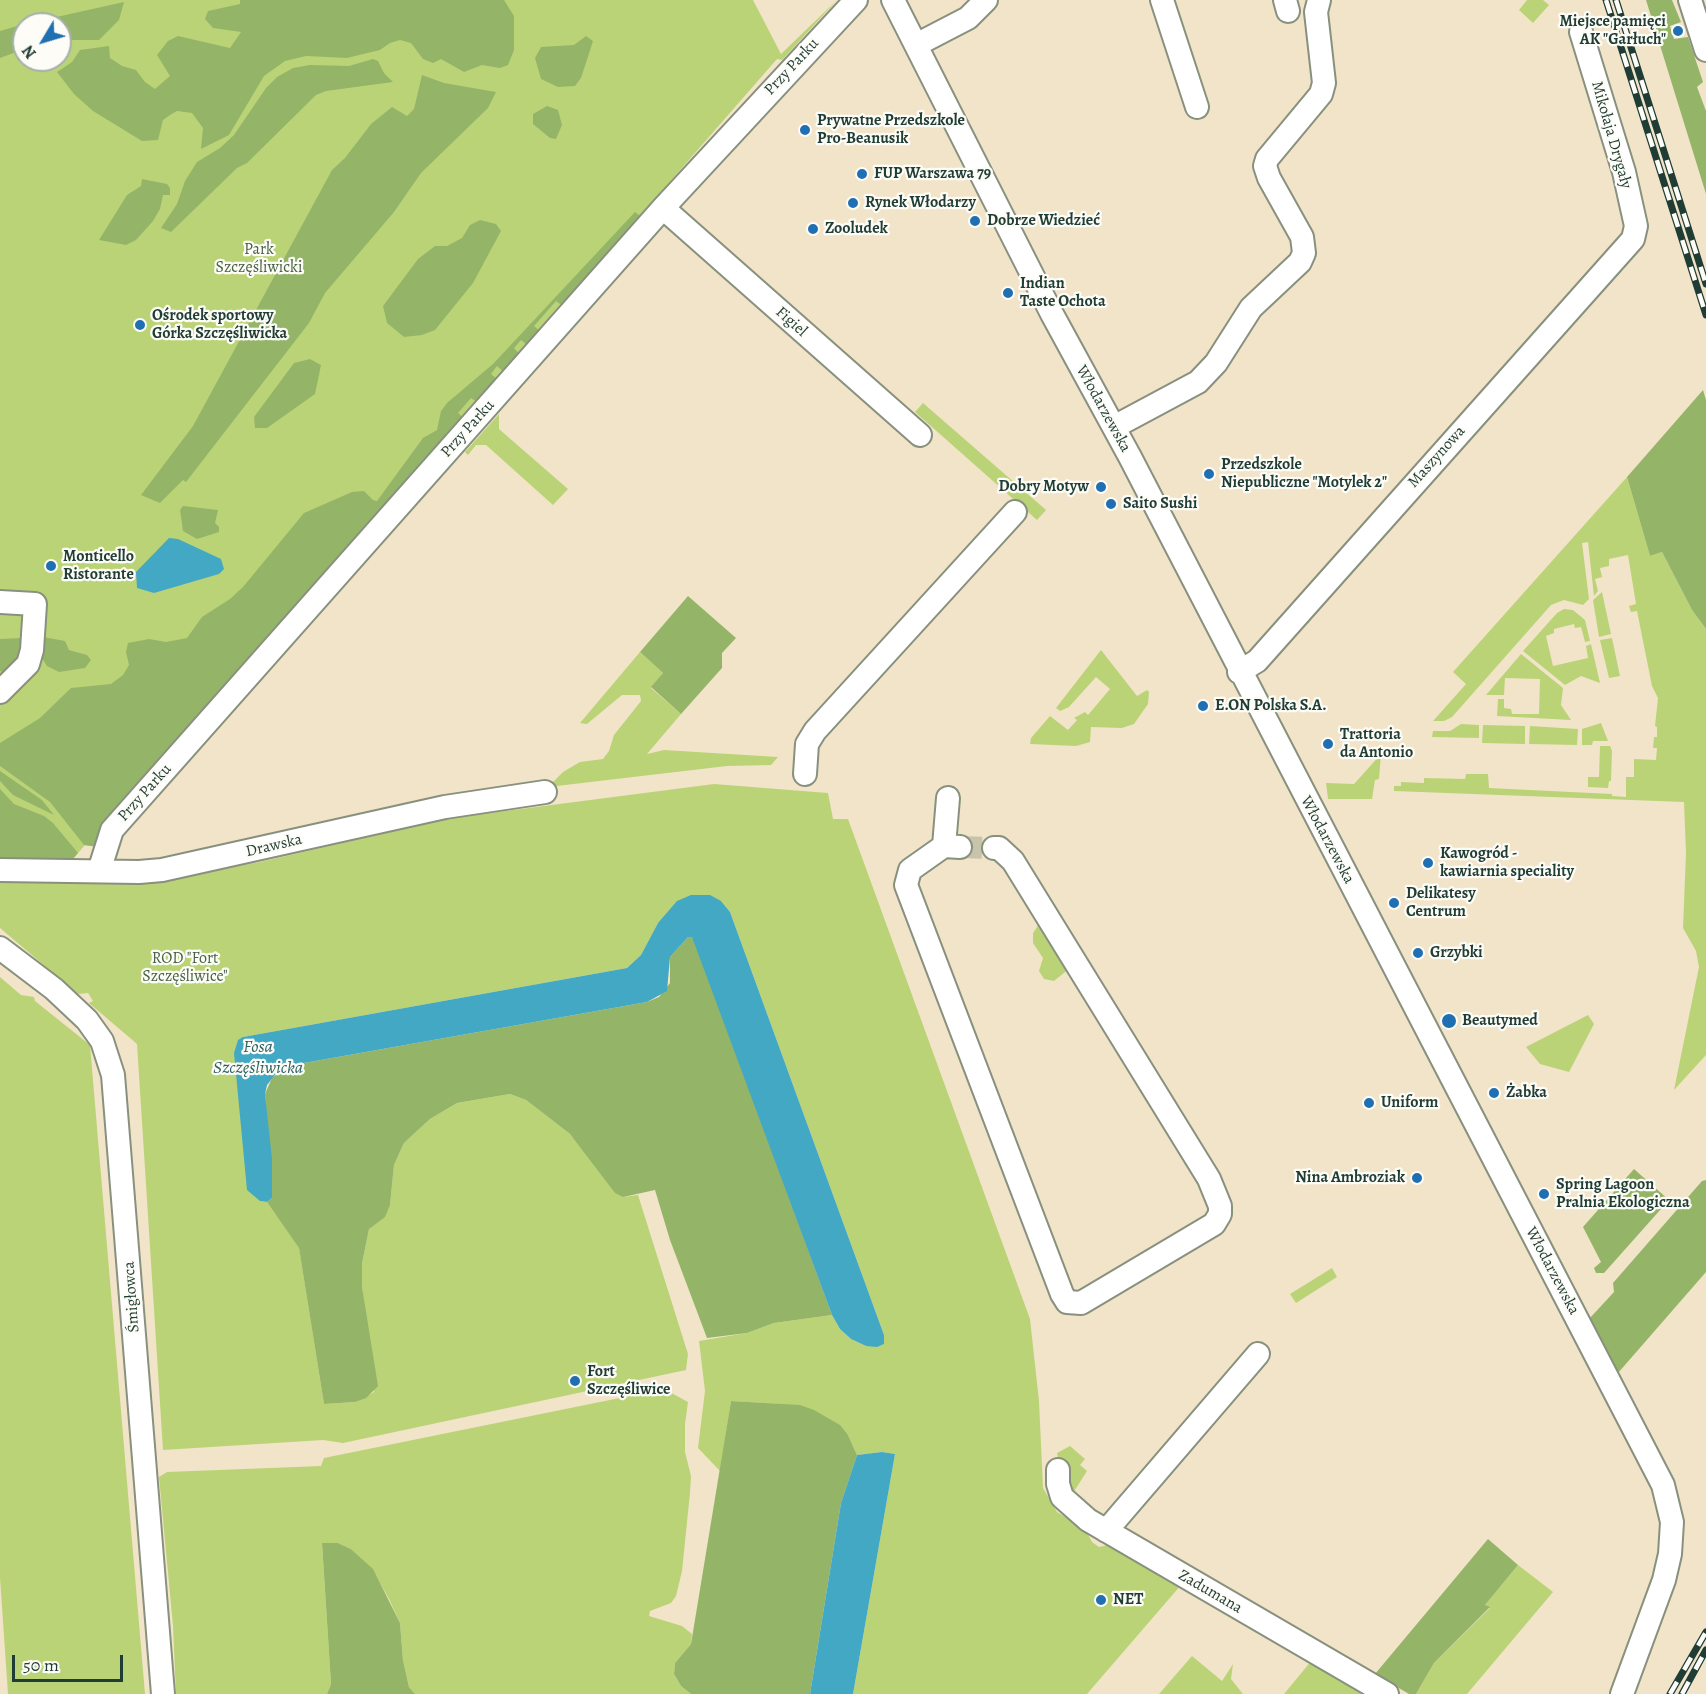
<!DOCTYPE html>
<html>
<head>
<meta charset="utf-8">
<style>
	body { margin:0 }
	#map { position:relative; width:1706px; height:1694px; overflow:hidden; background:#f2e4c9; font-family:Alegreya,serif }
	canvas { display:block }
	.north { position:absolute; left:12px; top:12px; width:60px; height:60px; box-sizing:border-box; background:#fdfcf7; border:2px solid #a4b0a9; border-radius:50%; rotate:232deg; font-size:16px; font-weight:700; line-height:24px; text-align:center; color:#1f3d34 }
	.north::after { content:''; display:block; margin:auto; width:21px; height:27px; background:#1f6fb2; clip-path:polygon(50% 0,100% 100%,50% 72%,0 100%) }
	.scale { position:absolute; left:12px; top:1655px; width:111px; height:27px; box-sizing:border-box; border:3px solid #1f3d34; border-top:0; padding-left:8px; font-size:18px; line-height:21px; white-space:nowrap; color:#1f3d34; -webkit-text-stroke:4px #fdfcf7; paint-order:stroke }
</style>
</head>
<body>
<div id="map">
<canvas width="1706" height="1694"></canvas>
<div class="north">N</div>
<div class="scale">50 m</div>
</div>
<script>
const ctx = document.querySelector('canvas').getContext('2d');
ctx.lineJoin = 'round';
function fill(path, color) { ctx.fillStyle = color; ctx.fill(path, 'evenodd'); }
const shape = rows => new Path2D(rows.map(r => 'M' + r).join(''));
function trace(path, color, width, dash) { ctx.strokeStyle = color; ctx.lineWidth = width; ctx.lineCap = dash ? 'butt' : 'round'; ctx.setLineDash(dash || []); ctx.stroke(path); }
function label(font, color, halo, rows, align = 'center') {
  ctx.font = font + ' Alegreya,serif'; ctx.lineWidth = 4.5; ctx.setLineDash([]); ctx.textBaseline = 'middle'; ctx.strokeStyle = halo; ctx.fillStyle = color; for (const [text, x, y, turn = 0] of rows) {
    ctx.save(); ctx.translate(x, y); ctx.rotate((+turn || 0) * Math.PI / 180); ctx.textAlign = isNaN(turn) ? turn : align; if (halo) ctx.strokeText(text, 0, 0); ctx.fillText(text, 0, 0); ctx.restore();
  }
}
fill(shape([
	[0,0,753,0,781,54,837,0,782,60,777,59,640,216,644,219,98,847,85,845,73,859,0,858],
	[24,24,60,24,60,60,24,60],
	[1527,0,1543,0,1549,5,1533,23,1519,10],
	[923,403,1046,510,1037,520,915,412],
	[499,414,499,429,568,489,553,505,486,445,476,445,468,455,465,452],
	[1627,477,1650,556,1662,552,1692,610,1706,629,1706,1055,1674,1090,1699,967,1696,951,1683,928,1686,853,1684,802,1394,791,1394,786,1401,786,1401,782,1424,783,1424,778,1465,779,1466,774,1488,774,1489,788,1612,794,1612,796,1626,797,1626,777,1634,777,1634,759,1656,760,1657,748,1653,748,1654,737,1657,737,1657,727,1655,726,1658,698,1652,686,1637,611,1631,612,1629,606,1636,604,1628,555,1609,559,1609,566,1600,568,1602,577,1595,579,1598,591,1594,596,1588,542,1582,543,1589,599,1583,605,1564,600,1551,605,1452,717,1444,721,1433,721,1466,684,1453,672],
	[1602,592,1611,634,1599,637,1593,600],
	[1564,609,1573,610,1585,620,1590,641,1585,642,1581,627,1575,628,1574,624,1554,629,1554,633,1546,636,1553,666,1588,658,1586,646,1591,644,1600,683,1581,676,1565,685,1523,651,1557,613],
	[1612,638,1620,676,1609,678,1600,640],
	[1101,650,1137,696,1147,690,1149,692,1148,704,1134,724,1122,728,1091,727,1090,742,1076,746,1030,744,1031,738,1050,716,1068,730,1077,720,1074,718,1085,712,1088,715,1110,689,1096,677,1069,707,1060,711,1056,708],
	[640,652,663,673,651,688,681,714,647,754,664,750,778,757,771,765,727,766,548,787,563,772,580,762,603,759,609,751,614,735,641,701,640,695,622,695,587,724,580,723],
	[1521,654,1563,688,1561,705,1571,720,1497,716,1498,699,1504,699,1504,708,1511,709,1512,714,1539,714,1540,679,1505,678,1504,695,1486,695],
	[1601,723,1608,741,1593,741,1592,745,1582,745,1582,729],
	[1461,724,1479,725,1479,738,1432,737,1433,731,1450,731],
	[1483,725,1525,726,1525,744,1482,743],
	[1530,726,1578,729,1577,745,1529,744],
	[1600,746,1610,746,1612,751,1611,781,1609,781,1608,788,1588,787,1588,777,1599,777],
	[1381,754,1379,779,1375,780,1372,799,1328,799,1326,783,1354,784],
	[714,784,828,793,833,819,848,819,1030,1319,1039,1401,1043,1488,1057,1512,1085,1529,1092,1542,1099,1547,1108,1545,1116,1547,1181,1585,1087,1694,853,1694,895,1454,882,1452,857,1455,848,1435,780,1404,731,1401,720,1471,698,1448,705,1391,699,1341,747,1333,774,1323,832,1315,840,1329,851,1339,866,1346,884,1344,884,1335,730,912,721,901,658,923,641,955,627,968,243,1037,260,1201,267,1202,299,1247,324,1404,355,1402,374,1392,362,1287,362,1264,369,1229,390,1205,394,1165,404,1143,430,1119,457,1103,510,1094,526,1100,570,1134,623,1197,638,1195,688,1354,686,1370,343,1443,323,1440,163,1450,137,1044,89,1003,93,1001,88,993,78,994,0,928,0,877,150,882,260,862,451,818],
	[1041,921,1070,968,1054,981,1044,979,1039,971,1043,958,1033,943,1033,933],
	[0,977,21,995,34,997,35,1001,90,1045,145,1694,8,1694,0,1578],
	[1588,1015,1594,1024,1569,1072,1540,1064,1526,1047],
	[1332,1268,1337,1277,1296,1303,1290,1294],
	[664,1389,688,1402,685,1424,685,1452,691,1476,690,1493,682,1571,676,1596,671,1603,650,1611,649,1616,682,1626,692,1634,691,1644,675,1663,674,1674,681,1686,691,1694,415,1694,409,1687,403,1660,400,1623,389,1599,372,1569,351,1549,338,1543,322,1543,331,1684,327,1694,176,1694,173,1626,159,1477,167,1472,321,1466,324,1458],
	[1070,1446,1085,1459,1080,1465,1087,1471,1073,1493,1063,1485,1057,1453],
	[1518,1565,1553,1592,1467,1694,1416,1694,1434,1663,1490,1608,1484,1606],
	[1192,1656,1222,1681,1233,1664,1231,1679,1243,1694,1159,1694],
	[1312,1660,1369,1694,1284,1694]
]), '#bbd377');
fill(shape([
	[240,0,504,0,514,16,514,50,508,65,500,68,482,65,464,72,441,59,433,63,423,59,411,43,400,40,390,43,380,50,347,58,306,56,285,61,264,76,229,135,201,149,203,128,192,113,177,111,170,115,163,120,158,140,142,141,93,111,74,94,57,72,72,62,80,50,109,46,110,58,122,66,136,70,145,82,155,89,170,76,157,55,168,41,178,36,230,48,241,32,213,28,205,19,208,11,240,4],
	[1646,0,1672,0,1681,22,1670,26,1674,39,1688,37,1703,82,1697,87,1706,111,1706,194],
	[124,2,119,20,99,40,60,40,60,24,25,24],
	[24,24,24,49,0,58,0,31],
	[586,36,593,41,581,78,575,86,558,87,541,79,535,58,541,47,574,45],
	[373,59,378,61,384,73,393,82,326,91,316,95,247,163,237,168,171,232,161,228,177,204,185,181,197,162,220,148,234,135,266,88,277,77,293,68,310,65,349,66],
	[422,75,444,83,496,92,488,108,421,173,394,212,325,293,309,323,186,482,183,480,160,503,141,495,193,426,332,170,345,158,371,124,392,107,407,116,414,109],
	[547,106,558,110,562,125,556,139,550,138,533,124,533,114],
	[142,179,167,184,170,188,170,195,163,195,160,209,153,221,136,240,126,245,99,240,127,195,141,186],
	[635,212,644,219,564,307,556,301,534,326,541,332,528,346,521,340,514,348,520,355,505,373,497,366,491,374,497,379,480,404,471,398,458,413,465,419,98,847,84,845,50,802,0,766,0,743,40,718,71,688,111,684,123,675,129,665,126,652,128,643,149,639,166,642,187,638,202,617,230,599,243,587,304,513,352,492,364,491,373,500,377,501,423,438,437,430,441,411,447,403,493,364],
	[480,220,496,224,501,231,473,283,435,330,422,335,404,337,387,323,383,306,418,259,435,246,447,246,462,238,470,225],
	[310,359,321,365,315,394,267,428,255,428,254,417,294,363],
	[1703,390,1706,400,1706,629,1692,610,1662,552,1650,556,1627,477],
	[183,506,218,510,215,523,219,527,219,532,197,539,183,531,180,510],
	[688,596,736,638,722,653,722,668,681,714,651,687,663,673,640,652],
	[38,636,65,641,69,650,87,655,91,660,85,668,59,672,47,666,37,650],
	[23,638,21,656,6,674,0,671,0,639],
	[0,771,42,800,54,815,13,795,0,781],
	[0,789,14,804,44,816,53,823,78,853,71,861,0,860],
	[688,937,692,937,696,943,832,1315,774,1323,747,1333,707,1338,670,1240,655,1190,623,1197,615,1193,570,1134,526,1100,510,1094,457,1103,430,1119,404,1143,394,1165,390,1205,385,1217,369,1229,362,1264,362,1287,378,1386,366,1398,355,1402,324,1404,299,1248,267,1202,272,1198,265,1094,272,1078,287,1066,647,1002,659,997,670,983,670,957],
	[1634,1169,1669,1200,1604,1273,1596,1273,1594,1268,1601,1262,1583,1227],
	[1706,1180,1706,1272,1618,1373,1589,1319,1614,1292,1613,1283,1702,1181],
	[731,1401,800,1405,814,1410,840,1425,848,1435,857,1455,841,1503,810,1694,691,1694,681,1686,674,1674,675,1663,691,1644],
	[1488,1539,1518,1565,1485,1605,1490,1607,1434,1663,1416,1694,1409,1694,1375,1674],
	[322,1543,338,1543,351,1549,373,1569,400,1623,403,1660,409,1687,415,1694,327,1694,331,1684]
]), '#94b568');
fill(shape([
	[169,538,178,539,221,559,224,569,219,574,154,593,137,588,136,572],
	[691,895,710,895,721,901,730,912,884,1335,884,1344,877,1347,866,1346,851,1339,840,1329,832,1315,692,937,688,937,670,957,667,991,647,1002,287,1066,278,1071,267,1085,265,1094,272,1159,272,1198,267,1202,260,1201,247,1190,234,1053,238,1040,243,1037,627,968,641,955,658,923,677,901],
	[882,1452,895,1454,853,1694,810,1694,841,1503,857,1455]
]), '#43a8c3');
trace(shape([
	[960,847,994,848]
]), '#c8c3ab', 22, [22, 11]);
const minor = shape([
	[893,0,1052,314,1130,457,1663,1485,1672,1522,1670,1554,1664,1580,1622,1694],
	[1162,0,1197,107],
	[1285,0,1288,11],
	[1690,0,1706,50],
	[916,45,968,18,986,0],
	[663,208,920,435],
	[1114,427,1198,382,1216,363,1251,308,1300,262,1304,253,1302,237,1269,178,1265,166,1267,159,1321,94,1324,83,1316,12,1319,0],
	[0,602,35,604,32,650,28,664,0,692],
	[1239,672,1257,661,1633,239,1636,226,1624,172,1581,32],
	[805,774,807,744,815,731,1015,512],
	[944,846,948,798],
	[960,847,944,846,910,870,906,885,1062,1294,1067,1302,1081,1303,1214,1224,1220,1214,1220,1206,1209,1179,1013,861,999,848,994,848],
	[0,870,139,872,162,870,445,807,545,792],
	[99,871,112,830,663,208,856,0],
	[0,948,54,989,87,1020,102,1041,113,1075,163,1694],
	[1058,1470,1058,1484,1062,1497,1088,1520,1387,1694],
	[1106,1531,1258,1354]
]);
trace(minor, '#88907e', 26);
trace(minor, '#fff', 22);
const rail = shape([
	[1606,0,1706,315],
	[1616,0,1706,284],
	[1670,1694,1706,1632],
	[1682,1694,1706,1650]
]);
trace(rail, '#1f3d34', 7);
trace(rail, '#fdfcf7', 4.5, [14]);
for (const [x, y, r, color] of [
	[1678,31,6,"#1f6fb2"],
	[805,130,6,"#1f6fb2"],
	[862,174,6,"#1f6fb2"],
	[853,203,6,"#1f6fb2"],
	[975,221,6,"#1f6fb2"],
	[813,229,6,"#1f6fb2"],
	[1008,293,6,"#1f6fb2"],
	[140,325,6,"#1f6fb2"],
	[1209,474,6,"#1f6fb2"],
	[1101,487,6,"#1f6fb2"],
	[1111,504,6,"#1f6fb2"],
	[51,566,6,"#1f6fb2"],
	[1203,706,6,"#1f6fb2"],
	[1328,744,6,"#1f6fb2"],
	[1428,863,6,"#1f6fb2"],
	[1394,903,6,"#1f6fb2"],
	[1418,953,6,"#1f6fb2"],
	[1449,1021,8,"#1f6fb2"],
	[1494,1093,6,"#1f6fb2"],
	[1369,1103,6,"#1f6fb2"],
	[1417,1178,6,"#1f6fb2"],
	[1544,1194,6,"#1f6fb2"],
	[575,1381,6,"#1f6fb2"],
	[1101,1600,6,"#1f6fb2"]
]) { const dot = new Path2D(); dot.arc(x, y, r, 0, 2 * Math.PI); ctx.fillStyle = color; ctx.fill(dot); trace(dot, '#fdfcf7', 2); }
label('bold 16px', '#1f3d34', '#fdfcf7', [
	["Miejsce pamięci",1666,22,"right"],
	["AK \"Garłuch\"",1666,40,"right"],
	["Prywatne Przedszkole",817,121],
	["Pro-Beanusik",817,139],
	["FUP Warszawa 79",874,174],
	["Rynek Włodarzy",865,203],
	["Dobrze Wiedzieć",987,221],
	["Zooludek",825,229],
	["Indian",1020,284],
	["Taste Ochota",1020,302],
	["Ośrodek sportowy",152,316],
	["Górka Szczęśliwicka",152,334],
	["Przedszkole",1221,465],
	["Niepubliczne \"Motylek 2\"",1221,483],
	["Dobry Motyw",1089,487,"right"],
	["Saito Sushi",1123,504],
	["Monticello",63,557],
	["Ristorante",63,575],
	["E.ON Polska S.A.",1215,706],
	["Trattoria",1340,735],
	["da Antonio",1340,753],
	["Kawogród -",1440,854],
	["kawiarnia speciality",1440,872],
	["Delikatesy",1406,894],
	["Centrum",1406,912],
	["Grzybki",1430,953],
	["Beautymed",1462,1021],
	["Żabka",1506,1093],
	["Uniform",1381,1103],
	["Nina Ambroziak",1405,1178,"right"],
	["Spring Lagoon",1556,1185],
	["Pralnia Ekologiczna",1556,1203],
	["Fort",587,1372],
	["Szczęśliwice",587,1390],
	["NET",1113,1600]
], 'left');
label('16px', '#1f3d34', '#fdfcf7', [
	["Przy Parku",792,67,-47],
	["Mikołaja Drygały",1611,135,74],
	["Figiel",791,322,42],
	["Włodarzewska",1103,409,61],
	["Przy Parku",468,429,-48],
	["Maszynowa",1437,457,-48],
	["Przy Parku",145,793,-48],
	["Włodarzewska",1327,840,62],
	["Drawska",274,846,-13],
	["Włodarzewska",1552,1271,62],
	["Śmigłowca",132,1297,-94],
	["Zadumana",1210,1592,30]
]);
label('16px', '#466245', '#fdfcf7', [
	["Park",259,250],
	["Szczęśliwicki",259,268],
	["ROD \"Fort",185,959],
	["Szczęśliwice\"",185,977]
]);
label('italic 18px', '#2c6266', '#fdfcf7', [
	["Fosa",258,1048],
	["Szczęśliwicka",258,1069]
]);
</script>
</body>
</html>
